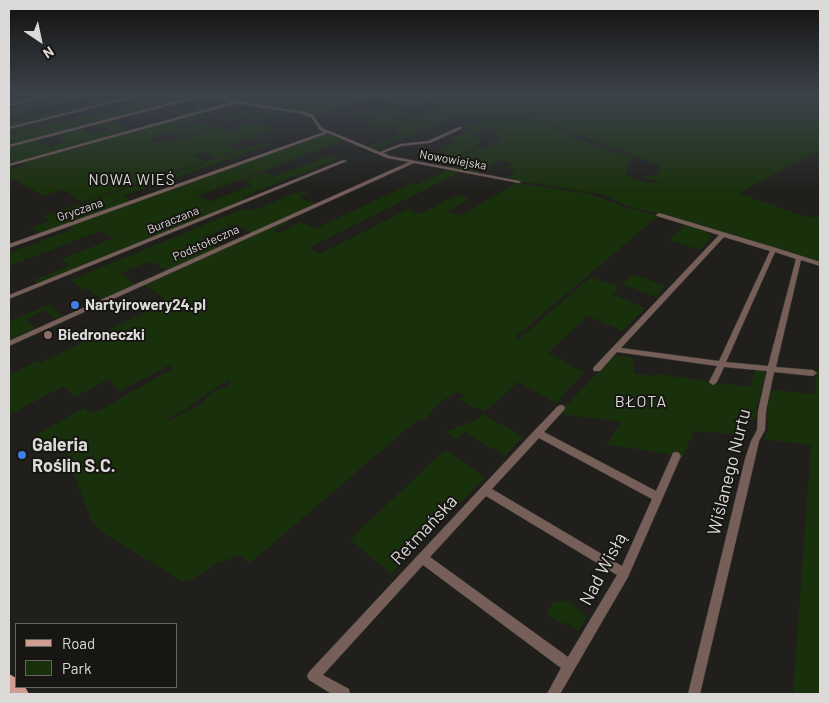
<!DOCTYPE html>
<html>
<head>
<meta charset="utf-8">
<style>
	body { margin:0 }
	#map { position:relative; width:829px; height:703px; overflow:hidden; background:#201f1c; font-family:Barlow,sans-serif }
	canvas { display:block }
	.frame { position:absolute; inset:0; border:10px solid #dbdad8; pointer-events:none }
	.legend { position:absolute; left:15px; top:623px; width:162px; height:65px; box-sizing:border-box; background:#171613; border:1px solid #656462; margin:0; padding:6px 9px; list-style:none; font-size:15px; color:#dbdad8 }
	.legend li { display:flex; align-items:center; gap:10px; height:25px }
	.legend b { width:25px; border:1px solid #656462 }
	.north { position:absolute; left:15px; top:15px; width:50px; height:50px; -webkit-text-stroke:4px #171613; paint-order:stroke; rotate:146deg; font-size:14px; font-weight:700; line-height:20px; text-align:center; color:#dbdad8 }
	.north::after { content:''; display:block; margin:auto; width:18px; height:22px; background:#dbdad8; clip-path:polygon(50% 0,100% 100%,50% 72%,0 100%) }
</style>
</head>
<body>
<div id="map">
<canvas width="829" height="703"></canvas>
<div class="frame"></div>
<ul class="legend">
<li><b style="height:6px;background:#cf9d92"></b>Road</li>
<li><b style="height:14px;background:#19300c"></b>Park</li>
</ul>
<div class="north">N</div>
</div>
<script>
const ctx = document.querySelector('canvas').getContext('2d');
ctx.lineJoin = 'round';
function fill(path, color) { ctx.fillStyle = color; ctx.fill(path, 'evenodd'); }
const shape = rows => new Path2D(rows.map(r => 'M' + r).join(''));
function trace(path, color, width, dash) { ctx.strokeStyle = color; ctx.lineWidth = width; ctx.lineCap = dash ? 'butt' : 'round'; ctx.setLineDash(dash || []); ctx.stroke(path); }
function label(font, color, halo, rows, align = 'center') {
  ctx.font = font + ' Barlow,sans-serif'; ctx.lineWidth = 4; ctx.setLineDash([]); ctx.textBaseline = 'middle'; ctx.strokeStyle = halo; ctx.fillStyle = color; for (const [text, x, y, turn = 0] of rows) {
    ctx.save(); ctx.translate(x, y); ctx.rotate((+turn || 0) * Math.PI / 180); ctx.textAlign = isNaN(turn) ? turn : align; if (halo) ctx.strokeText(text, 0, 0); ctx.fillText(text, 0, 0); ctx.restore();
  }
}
fill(shape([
	[72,94,97,94,27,111,23,112,26,114,9,118,9,109],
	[128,94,146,94,9,128,9,123],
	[169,94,198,96,24,142,14,143,9,141,9,135,23,131,13,129,21,127,32,129],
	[193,94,398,94,429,104,417,109,390,105,387,109,403,108,410,114,395,118,402,121,393,123,393,126,384,129,366,123,359,125,375,120,371,116,349,118,393,102,378,95,315,116,311,114,204,96,206,95],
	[403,94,820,94,820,155,815,153,738,193,798,214,816,218,820,216,820,263,675,218,627,206,601,194,520,181,507,177,516,172,506,168,513,164,500,160,477,173,451,168,457,165,454,159,479,148,483,149,492,145,501,138,493,132,507,129,483,129,471,134,473,137,480,139,478,146,456,156,450,157,438,150,456,142,450,139,471,130,467,129,469,128,468,127,463,126,482,119,512,120,535,119,459,116,375,149,369,147,402,134,393,131,398,128,393,127,412,119,408,116,422,115,419,113,424,112,423,110,433,111,438,110,433,104],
	[555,126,560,126,560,128,573,135,577,134,656,164,661,167,658,174,642,178,659,181,648,183,626,175,628,164,633,158,570,137],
	[204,104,214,108,195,113,207,117,174,127,180,129,198,124,211,127,181,136,172,132,150,139,161,144,217,127,228,131,255,122,246,118,272,110,287,112,256,122,275,129,226,145,239,150,215,158,203,152,194,155,206,161,82,202,63,189,44,196,14,179,9,180,9,170,25,165,20,162,9,165,9,147,36,140,48,147,66,142,54,135,80,129,93,135,109,130,97,124,112,120,126,125,121,127,130,131,182,117,173,113],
	[258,107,268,109,228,121,219,118],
	[326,134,344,140,198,196,209,202,252,185,243,180,265,172,276,176,328,156,338,159,242,197,247,200,38,285,34,280,69,266,61,259,114,238,100,231,9,266,9,253,73,229,68,226],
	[263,143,269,145,123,196,131,201,40,234,31,227,50,221,44,216],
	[448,170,461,172,309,248,320,254,408,209,420,214,457,195,469,199,446,211,459,216,517,183,591,194,624,207,622,208,624,209,630,208,658,216,514,338,518,340,591,277,619,287,612,294,645,308,623,331,588,316,548,353,584,372,556,403,518,382,486,411,477,407,473,408,460,400,464,396,463,394,455,393,439,403,427,418,415,422,250,563,240,555,216,564,191,580,182,581,100,531,91,519,65,451,57,447,39,452,34,436,84,408,89,413,99,411,173,368,169,365,121,391,107,380,75,397,64,386,9,415,9,375,38,361,40,363,168,301,144,285,287,220,290,222,272,230,279,233,300,222,315,229,412,183,417,184],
	[228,381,230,382,229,385,211,393,198,406,167,421,166,419,189,407,209,391],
	[302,190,310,192,299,197,316,205,252,233,235,224,202,238,218,248,167,271,151,261,121,273,136,285,102,300,87,288,82,290,71,280,245,208,253,211],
	[685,224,701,229,712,236,700,250,669,240],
	[633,274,665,286,656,297,622,284],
	[49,304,62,316,55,319,45,310,31,316,27,321,35,328,9,341,9,322],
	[617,356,632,357,634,374,655,376,657,374,750,387,756,369,761,370,766,375,756,408,757,417,742,422,740,426,743,435,694,431,682,459,673,455,607,444,622,422,561,414,565,410,563,409,612,358],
	[820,369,820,694,793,694,811,445,763,439,768,431,767,410,771,390,815,394,816,371],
	[483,414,523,437,505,456,465,432,456,440,446,432,476,420],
	[445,450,485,477,391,574,350,539],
	[567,601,587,616,578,631,565,622,563,625,547,614,554,602]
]), '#19300c');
const minor = shape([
	[51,94,58,94,9,106,9,104,51,94],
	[142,94,149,94,9,129,9,127,142,94],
	[188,94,197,94,304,112,313,115,322,128,380,152,400,144,428,141,459,127,461,127,461,129,430,143,401,146,383,153,390,156,519,181,521,182,519,183,414,163,9,346,9,341,409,162,387,158,328,133,9,248,9,244,324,132,320,130,311,117,302,114,235,103,234,104,9,166,9,164,232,102,198,96,198,98,9,147,9,145,196,96,188,94],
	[343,160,347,161,9,299,9,295,343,160],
	[659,213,776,248,820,262,820,266,801,260,776,367,813,370,817,373,813,376,774,372,766,411,765,430,759,441,755,459,700,694,688,694,745,459,751,441,757,430,758,411,767,371,724,367,717,382,713,385,709,382,717,366,617,352,600,371,594,371,593,369,594,367,719,235,657,216,656,215,659,213],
	[724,237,770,251,719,361,621,348,724,237],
	[775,252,796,259,768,366,726,362,775,252],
	[561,405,564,406,565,408,564,410,544,432,656,491,673,453,676,452,679,453,681,456,628,577,560,694,547,694,561,668,423,565,323,675,349,689,350,694,332,694,309,680,307,676,309,672,534,431,558,406,561,405],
	[539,438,652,499,622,566,492,489,539,438],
	[486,496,617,575,568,657,430,557,486,496]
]);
const major = shape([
	[9,674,16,678,16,687,25,687,29,694,12,694,9,691,9,674]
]);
trace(minor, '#3a3936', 1);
trace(major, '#3a3936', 1);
fill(minor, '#765e59');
fill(major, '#cf9d92');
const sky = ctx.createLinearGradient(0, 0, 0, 193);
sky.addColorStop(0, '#12110f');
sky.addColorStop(0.49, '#3c424b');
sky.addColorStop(1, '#3c424b00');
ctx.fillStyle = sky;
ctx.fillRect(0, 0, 829, 193);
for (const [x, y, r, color] of [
	[75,305,5,"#3f7fe0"],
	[48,335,5,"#8d6e63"],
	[22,455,5,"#3f7fe0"]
]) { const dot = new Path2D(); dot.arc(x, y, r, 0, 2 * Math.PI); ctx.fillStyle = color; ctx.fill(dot); trace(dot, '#171613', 2); }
label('12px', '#dbdad8', '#171613', [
	["Nowowiejska",453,160,10],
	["Gryczana",80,210,-19],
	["Buraczana",173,220,-22],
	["Podstołeczna",206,243,-24]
]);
ctx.letterSpacing = '1px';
label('15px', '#dbdad8', '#171613', [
	["NOWA WIEŚ",132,180]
]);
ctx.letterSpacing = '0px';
label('bold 15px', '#dbdad8', '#171613', [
	["Nartyirowery24.pl",85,305],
	["Biedroneczki",58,335]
], 'left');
ctx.letterSpacing = '1px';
label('16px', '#dbdad8', '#171613', [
	["BŁOTA",641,402]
]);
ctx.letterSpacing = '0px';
label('bold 18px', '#dbdad8', '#171613', [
	["Galeria",32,445],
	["Roślin S.C.",32,466]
], 'left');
label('18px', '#dbdad8', '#171613', [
	["Wiślanego Nurtu",729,472,-76],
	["Retmańska",424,530,-47],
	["Nad Wisłą",603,569,-62]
]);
</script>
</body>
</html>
